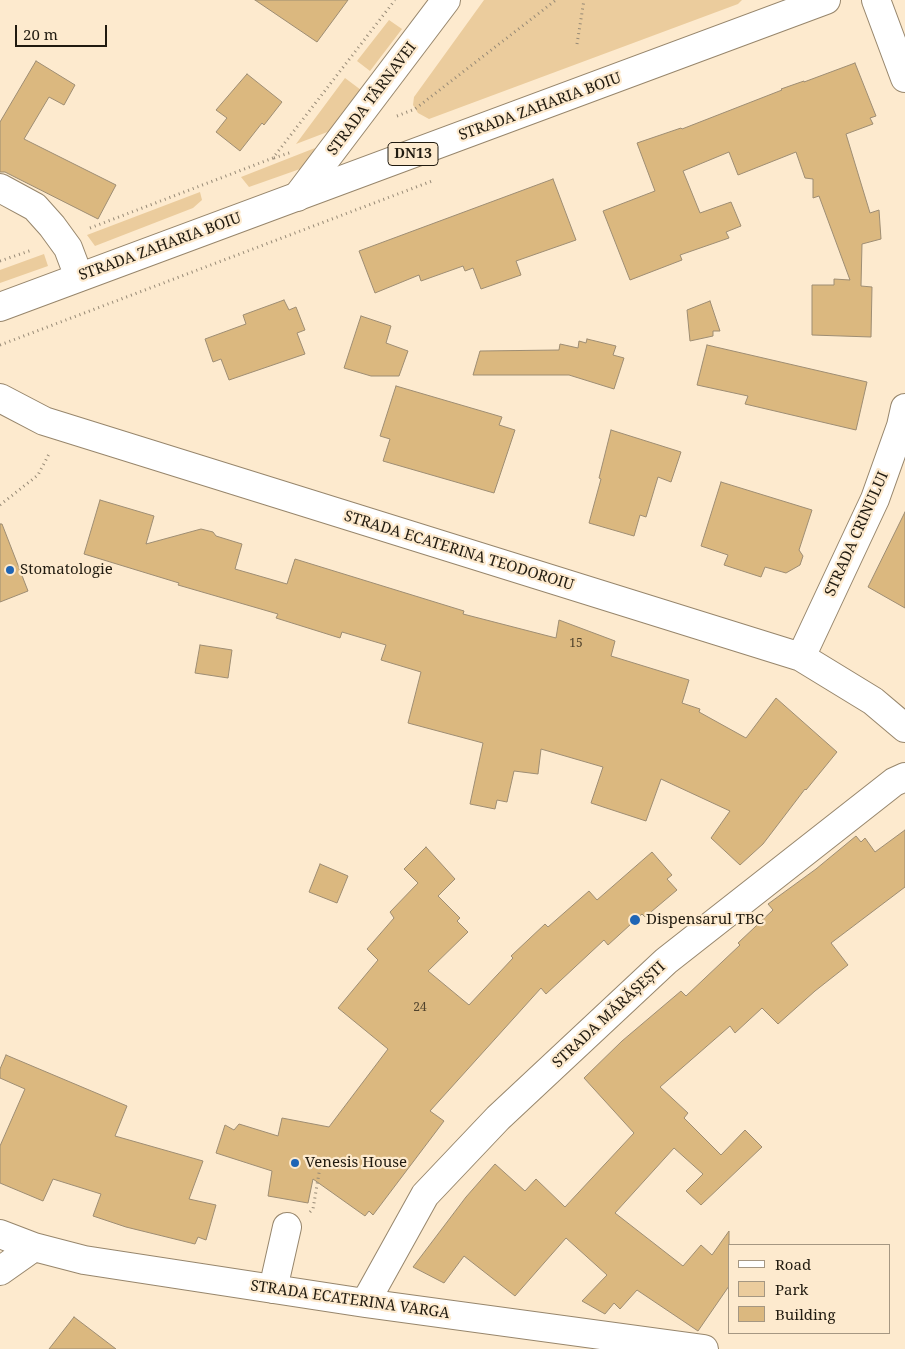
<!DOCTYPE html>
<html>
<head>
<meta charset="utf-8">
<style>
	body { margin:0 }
	#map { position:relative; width:905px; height:1349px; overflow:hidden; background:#fdeace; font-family:"Noto Serif",serif }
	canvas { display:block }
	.legend { position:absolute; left:728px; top:1244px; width:162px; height:90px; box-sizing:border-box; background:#fdeace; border:1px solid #a59782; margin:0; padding:6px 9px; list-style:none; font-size:15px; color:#211b10 }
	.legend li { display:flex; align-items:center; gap:10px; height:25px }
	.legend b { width:25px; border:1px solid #a59782 }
	.scale { position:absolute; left:15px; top:25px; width:92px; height:22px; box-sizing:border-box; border:2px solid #211b10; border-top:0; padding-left:6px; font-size:15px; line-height:18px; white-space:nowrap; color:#211b10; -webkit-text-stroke:4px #fdeace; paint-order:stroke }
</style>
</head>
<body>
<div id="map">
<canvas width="905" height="1349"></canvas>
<ul class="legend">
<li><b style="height:6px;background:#fff"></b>Road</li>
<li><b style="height:14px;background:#ebcc9d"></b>Park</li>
<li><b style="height:14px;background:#dbb87f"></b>Building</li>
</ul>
<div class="scale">20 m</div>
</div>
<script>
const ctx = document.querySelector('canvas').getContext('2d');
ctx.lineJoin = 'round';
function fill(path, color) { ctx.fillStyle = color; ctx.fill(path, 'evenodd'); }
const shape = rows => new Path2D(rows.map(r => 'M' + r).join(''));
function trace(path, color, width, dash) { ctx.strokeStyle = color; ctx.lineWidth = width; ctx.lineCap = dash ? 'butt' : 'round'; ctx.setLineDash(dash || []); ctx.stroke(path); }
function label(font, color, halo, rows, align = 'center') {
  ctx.font = font + ' "Noto Serif",serif'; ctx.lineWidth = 4.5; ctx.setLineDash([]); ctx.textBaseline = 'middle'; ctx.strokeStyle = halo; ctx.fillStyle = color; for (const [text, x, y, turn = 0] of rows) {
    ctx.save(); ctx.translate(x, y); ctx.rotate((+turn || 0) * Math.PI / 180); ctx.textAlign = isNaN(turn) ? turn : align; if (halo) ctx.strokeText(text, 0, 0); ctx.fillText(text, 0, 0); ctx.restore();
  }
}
fill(shape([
	[484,0,742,0,738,4,429,119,418,113,413,105,414,97],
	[389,20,402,29,370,71,357,61],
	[345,78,361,90,330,131,296,144],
	[315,148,309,160,300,169,249,187,241,177],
	[200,192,202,200,193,208,95,246,87,235],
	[44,254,48,266,0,283,0,270]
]), '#ebcc9d');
const building = shape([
	[255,0,348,0,317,42,255,0],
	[36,61,75,85,64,105,49,97,24,139,116,185,98,219,5,172,0,172,0,122,36,61],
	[855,63,876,116,870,118,873,124,846,134,870,213,879,210,881,239,862,244,861,286,872,287,871,337,812,335,812,285,834,285,834,279,850,280,819,196,813,198,813,179,805,178,796,152,738,175,729,152,683,171,700,213,731,202,741,226,726,232,729,238,680,255,682,260,630,280,603,211,655,191,637,143,681,128,682,129,782,90,781,89,804,81,804,82,855,63],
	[247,74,282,102,264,125,262,123,240,151,216,132,227,118,216,110,247,74],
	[553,179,576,240,516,261,521,275,481,289,473,268,465,271,463,266,421,281,419,275,375,293,359,251,553,179],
	[284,300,289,310,296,307,305,330,297,333,305,354,229,380,221,359,213,362,205,339,246,324,243,315,284,300],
	[710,301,720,331,713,331,713,336,690,341,687,310,710,301],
	[361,316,391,326,386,343,408,351,399,376,371,376,344,368,361,316],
	[587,339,616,346,613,355,624,358,614,389,569,375,473,375,480,351,559,350,560,344,578,348,579,341,586,343,587,339],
	[707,345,867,382,856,430,745,404,748,396,697,385,707,345],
	[396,386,502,417,499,425,515,430,494,493,383,461,390,439,380,436,396,386],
	[611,430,681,452,671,482,658,477,646,517,640,515,634,536,589,523,601,479,599,478,611,430],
	[721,482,812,510,799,550,803,556,800,565,786,573,765,567,761,577,724,565,728,555,701,546,721,482],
	[100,500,154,516,146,544,201,529,213,532,216,536,242,544,235,569,287,584,295,559,464,611,463,614,556,638,559,620,615,641,611,656,689,680,682,703,700,709,699,712,746,738,776,698,837,752,806,790,805,789,763,844,740,865,711,838,730,811,661,779,646,821,591,803,603,767,541,749,538,774,514,771,507,802,497,800,495,809,470,804,483,743,408,723,421,672,381,660,386,645,342,632,340,638,276,618,278,614,178,585,179,583,84,554,100,500],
	[905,512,905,608,868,587,905,512],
	[0,524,2,524,28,591,0,602,0,524],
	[200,645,232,650,228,678,195,673,200,645],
	[905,830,905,887,831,943,848,965,815,991,778,1024,762,1008,735,1033,730,1026,660,1087,688,1113,684,1118,721,1155,745,1130,762,1147,701,1205,686,1191,703,1174,674,1148,615,1213,683,1266,701,1245,712,1255,729,1231,729,1286,698,1331,637,1290,620,1309,614,1303,605,1314,582,1301,607,1275,566,1238,515,1296,464,1256,444,1283,413,1267,466,1197,495,1164,525,1191,536,1179,565,1207,634,1133,584,1078,622,1041,681,991,686,996,740,945,738,943,773,910,768,904,816,869,856,836,861,842,865,838,875,852,905,830],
	[426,847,455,879,438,896,460,918,457,921,468,932,428,971,469,1005,513,958,511,956,545,924,548,927,589,891,597,900,652,852,672,875,667,879,677,890,645,917,642,914,608,945,604,940,546,994,541,988,430,1111,444,1121,373,1215,369,1211,365,1216,313,1179,308,1203,268,1196,272,1171,216,1153,225,1125,234,1130,239,1124,278,1136,282,1118,329,1127,388,1049,338,1008,378,960,367,949,394,918,390,912,418,883,404,869,426,847],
	[320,864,348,876,337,903,309,892,320,864],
	[6,1055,127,1106,115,1136,203,1161,189,1199,216,1205,206,1240,198,1237,195,1244,126,1227,93,1216,101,1194,53,1179,43,1201,0,1183,0,1146,25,1089,0,1078,0,1069,6,1055],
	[74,1317,116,1349,49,1349,74,1317]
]);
fill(building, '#dbb87f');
trace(building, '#9e8d73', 1);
const minor = shape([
	[876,0,905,78],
	[0,188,35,207,52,226,68,248,79,277],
	[297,197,446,0],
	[0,398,44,421,801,657,873,701,905,728],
	[801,657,875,499,901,426,905,408],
	[0,1234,34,1247,84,1260,365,1303,704,1349],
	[0,1271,34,1247],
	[273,1289,287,1227],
	[365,1303,425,1195,498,1118,666,961,894,782,905,777]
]);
const highway = shape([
	[0,307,826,0]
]);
trace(minor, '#97866c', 30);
trace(highway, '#97866c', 30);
trace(shape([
	[577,44,584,0],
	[397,116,415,109,556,0],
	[274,158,292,152],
	[90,228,273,158,395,0],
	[0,261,32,250],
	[0,345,432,181],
	[0,505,38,475,49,454],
	[310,1212,313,1209,322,1155]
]), '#978a76', 3, [1, 4]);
trace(minor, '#fff', 28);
trace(highway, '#fff', 28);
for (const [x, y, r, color] of [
	[10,570,5,"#1f65b5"],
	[635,920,6,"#1f65b5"],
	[295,1163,5,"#1f65b5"]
]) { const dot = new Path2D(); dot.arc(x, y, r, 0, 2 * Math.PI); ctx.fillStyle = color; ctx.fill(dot); trace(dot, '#fdeace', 2); }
label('12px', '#50422c', null, [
	["15",576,644],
	["24",420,1008]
]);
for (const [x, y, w] of [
	[413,154,50]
]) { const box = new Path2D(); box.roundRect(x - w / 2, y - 11.5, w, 23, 4); ctx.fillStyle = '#fdeace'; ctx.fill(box); trace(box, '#211b10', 1); }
label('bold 14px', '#211b10', null, [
	["DN13",413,154]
]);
label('15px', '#211b10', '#fdeace', [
	["STRADA TÂRNAVEI",372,99,-53],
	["STRADA ZAHARIA BOIU",540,107,-20],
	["STRADA ZAHARIA BOIU",160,247,-20],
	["STRADA CRINULUI",857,534,-66],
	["STRADA ECATERINA TEODOROIU",459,551,17],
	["STRADA MĂRĂȘEȘTI",609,1015,-43],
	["STRADA ECATERINA VARGA",350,1300,8]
]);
label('15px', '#211b10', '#fdeace', [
	["Stomatologie",20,570],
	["Dispensarul TBC",646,920],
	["Venesis House",305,1163]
], 'left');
</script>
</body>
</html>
